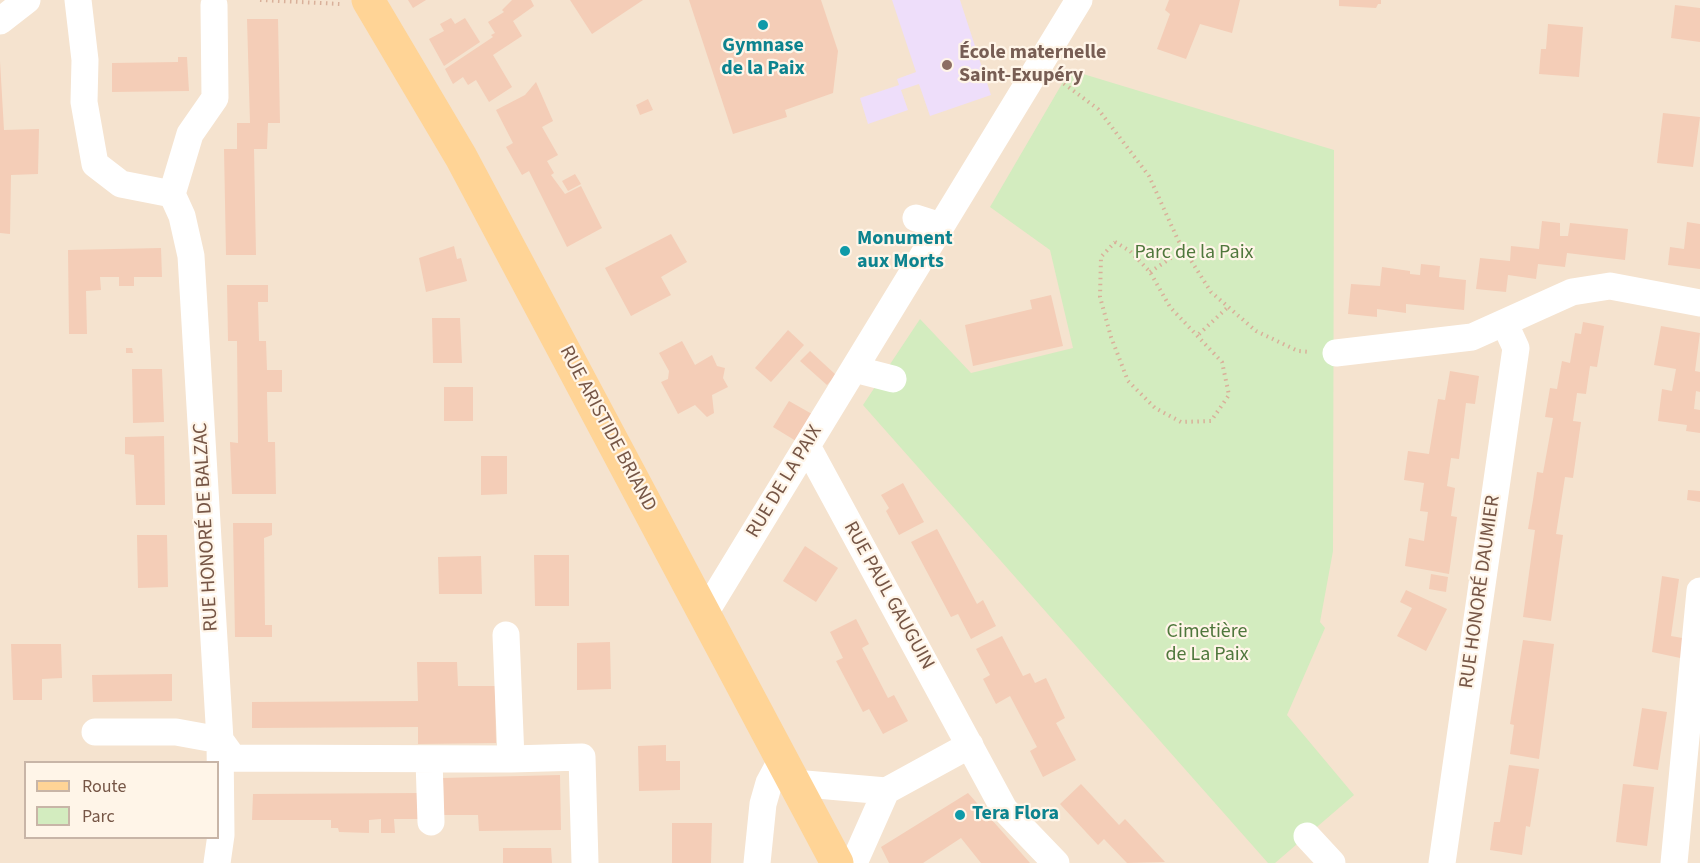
<!DOCTYPE html>
<html>
<head>
<meta charset="utf-8">
<style>
	body { margin:0 }
	#map { position:relative; width:1700px; height:863px; overflow:hidden; background:#fdf1e1; font-family:"Source Sans 3",sans-serif }
	canvas { display:block }
	.legend { position:absolute; left:24px; top:761px; width:195px; height:78px; box-sizing:border-box; background:#fff5e8; border:2px solid #c8b5a7; margin:0; padding:8px 10px; list-style:none; font-size:18px; color:#765646 }
	.legend li { display:flex; align-items:center; gap:12px; height:30px }
	.legend b { width:30px; border:2px solid #c8b5a7 }
</style>
</head>
<body>
<div id="map">
<canvas width="1700" height="863"></canvas>
<ul class="legend">
<li><b style="height:8px;background:#ffd496"></b>Route</li>
<li><b style="height:16px;background:#d3ecbf"></b>Parc</li>
</ul>
</div>
<script>
const ctx = document.querySelector('canvas').getContext('2d');
ctx.lineJoin = 'round';
function fill(path, color) { ctx.fillStyle = color; ctx.fill(path, 'evenodd'); }
const shape = rows => new Path2D(rows.map(r => 'M' + r).join(''));
function trace(path, color, width, dash) { ctx.strokeStyle = color; ctx.lineWidth = width; ctx.lineCap = dash ? 'butt' : 'round'; ctx.setLineDash(dash || []); ctx.stroke(path); }
function label(font, color, halo, rows, align = 'center') {
  ctx.font = font + ' "Source Sans 3",sans-serif'; ctx.lineWidth = 4.5; ctx.setLineDash([]); ctx.textBaseline = 'middle'; ctx.strokeStyle = halo; ctx.fillStyle = color; for (const [text, x, y, turn = 0] of rows) {
    ctx.save(); ctx.translate(x, y); ctx.rotate((+turn || 0) * Math.PI / 180); ctx.textAlign = isNaN(turn) ? turn : align; if (halo) ctx.strokeText(text, 0, 0); ctx.fillText(text, 0, 0); ctx.restore();
  }
}
fill(shape([
	[0,0,1700,0,1700,863,0,863],
	[26,762,218,762,218,838,26,838]
]), '#f5e3cf');
fill(shape([
	[892,0,960,0,991,95,930,116,919,84,901,90,908,110,868,124,860,98,899,85,897,79,916,72]
]), '#eedefa');
fill(shape([
	[1070,70,1334,150,1333,551,1320,622,1325,628,1287,715,1354,795,1275,863,1268,863,863,405,920,319,971,373,1073,348,1050,250,990,207]
]), '#d3ecbf');
fill(shape([
	[408,0,426,0,413,8],
	[512,0,531,0,534,6,513,21,522,36,493,55,512,87,489,102,476,80,468,85,463,77,453,84,445,69,493,37,491,35,495,33,488,22,504,12,502,10],
	[570,0,643,0,592,34],
	[689,0,821,0,838,51,833,93,785,110,787,117,733,134],
	[1169,0,1240,0,1232,33,1200,24,1186,59,1157,49,1170,14,1165,10],
	[1339,0,1381,0,1381,4,1378,4,1376,8,1339,6],
	[1675,5,1700,8,1700,42,1671,38],
	[451,18,455,24,465,18,480,42,444,66,429,39,444,31,440,24],
	[247,19,278,19,280,123,268,123,267,149,254,149,256,255,226,255,224,149,237,149,237,123,250,123],
	[1548,24,1583,27,1579,77,1539,74,1541,49,1546,49],
	[178,57,187,57,189,91,112,92,112,63,178,62],
	[0,61,4,130,39,129,38,174,11,175,10,234,0,233],
	[536,82,553,121,542,127,558,155,547,161,554,173,551,175,565,194,581,186,602,228,567,247,529,171,522,175,506,147,513,143,496,110,525,95],
	[648,99,653,110,640,115,636,105],
	[1663,113,1700,117,1693,167,1657,163],
	[575,174,581,184,568,191,562,181],
	[1542,221,1560,223,1560,236,1568,236,1570,223,1628,229,1625,260,1567,253,1565,267,1538,264,1536,279,1508,275,1506,292,1476,289,1480,258,1510,261,1511,246,1539,249],
	[1687,222,1700,224,1700,269,1668,265,1670,247,1684,249],
	[671,234,687,262,661,277,671,295,631,316,605,268],
	[454,246,457,259,461,258,467,281,426,292,419,258],
	[161,248,162,277,134,277,134,286,119,286,119,277,100,277,101,290,86,291,87,334,69,334,68,250],
	[1421,264,1440,266,1439,277,1466,280,1464,310,1406,304,1406,313,1377,309,1377,317,1348,314,1351,284,1380,286,1382,267,1410,271,1410,274,1420,275],
	[227,285,268,285,268,302,258,302,259,341,266,341,267,370,282,370,282,392,267,392,268,442,275,442,276,494,232,494,230,442,238,443,237,341,228,341],
	[1051,295,1063,346,973,366,965,325,1032,309,1030,300],
	[432,318,460,318,462,363,433,363],
	[1583,322,1604,326,1597,367,1590,366,1586,394,1577,393,1573,421,1581,422,1573,478,1565,477,1556,534,1563,535,1551,621,1523,617,1535,530,1528,529,1533,500,1537,472,1543,473,1553,418,1545,417,1550,388,1557,389,1562,361,1570,363,1575,333,1581,334],
	[1661,326,1700,333,1695,371,1700,372,1700,392,1696,391,1694,409,1700,410,1700,433,1686,431,1687,425,1658,421,1662,389,1672,391,1676,369,1654,365],
	[788,330,804,345,771,382,755,368],
	[682,341,695,365,712,355,717,366,725,368,723,378,728,387,712,395,714,413,707,417,695,405,678,414,661,382,668,379,669,371,659,353],
	[126,348,132,348,133,353,126,353],
	[810,351,836,375,827,385,800,361],
	[132,369,162,369,164,422,133,423],
	[1450,371,1479,376,1475,404,1466,403,1459,459,1451,458,1447,486,1455,488,1451,516,1457,517,1449,574,1405,566,1409,538,1424,541,1428,512,1420,511,1424,483,1404,480,1408,451,1429,454,1438,399,1445,400],
	[444,387,473,387,473,421,444,421],
	[789,401,812,414,796,441,773,427],
	[164,436,165,505,136,505,134,455,125,454,125,437],
	[481,456,507,456,507,494,481,495],
	[903,483,924,522,899,535,886,511,889,508,881,495],
	[1688,490,1700,491,1700,502,1687,500],
	[233,523,272,523,272,535,264,538,265,625,272,625,272,637,235,637],
	[937,529,977,604,983,600,996,626,971,639,958,614,951,617,911,542],
	[137,535,167,535,168,587,138,588],
	[805,546,838,568,816,602,783,581],
	[534,555,569,555,569,606,535,606],
	[481,556,482,594,439,594,438,557],
	[1431,574,1448,577,1446,592,1429,589],
	[1662,576,1679,579,1671,636,1688,639,1685,659,1652,652],
	[1406,590,1447,609,1426,651,1397,636,1412,608,1400,602],
	[856,619,869,644,862,648,888,698,894,695,908,721,883,734,869,709,863,712,836,661,843,658,830,632],
	[1002,636,1023,676,1030,673,1035,683,1046,678,1065,718,1056,723,1076,760,1043,777,1030,751,1037,747,1010,696,996,704,983,679,990,675,976,649],
	[1523,640,1554,644,1539,759,1510,754,1514,725,1510,724],
	[610,642,611,689,577,690,577,643],
	[11,644,61,644,62,678,42,679,42,700,13,700],
	[417,662,457,662,458,686,495,686,496,743,418,744,418,727,252,728,252,702,418,701],
	[172,674,172,701,93,702,92,675],
	[1642,708,1667,712,1658,770,1633,766],
	[666,745,666,761,680,761,680,790,639,791,638,746],
	[1509,765,1539,769,1530,827,1526,826,1522,855,1490,850,1494,822,1500,822],
	[560,775,561,830,479,831,478,815,444,815,443,778],
	[1081,784,1119,825,1125,819,1165,862,1127,863,1104,839,1098,845,1060,804],
	[1623,784,1654,787,1647,846,1616,842],
	[420,793,420,819,394,819,395,833,381,833,381,819,369,820,369,833,339,832,338,828,331,828,331,820,252,820,253,794],
	[968,793,1030,863,981,863,961,838,923,863,889,863,881,847],
	[672,823,712,823,711,863,672,863],
	[503,848,551,848,552,863,503,863]
]), '#f4cdb7');
trace(shape([
	[260,0,340,4],
	[1059,80,1098,109,1149,176,1178,240,1211,292,1256,331,1298,351,1310,352],
	[1115,242,1130,251,1150,272,1170,307,1222,362,1229,395,1211,421,1181,422,1155,408,1128,381,1111,337,1100,297,1101,257,1115,242],
	[1150,272,1183,250],
	[1199,334,1228,307]
]), '#d9b09a', 4, [1.5, 4.5]);
trace(shape([
	[78,0,85,60,84,102,95,164,121,184,172,194],
	[214,5,215,98,190,134,172,194,182,216,191,256,220,740,221,835,217,863],
	[0,21,27,0],
	[916,218,941,226],
	[1336,353,1472,337,1572,292,1610,286,1700,303],
	[854,369,893,379],
	[807,446,1004,809,1056,863],
	[705,613,1079,0],
	[506,635,511,759,582,757,585,863],
	[95,732,176,732,220,740,233,758,511,759],
	[429,760,431,822],
	[794,783,886,791,970,745],
	[1307,836,1332,863],
	[757,863,763,804,769,783,782,759],
	[854,863,886,791],
	[1442,863,1516,348,1505,324],
	[1674,863,1700,591]
]), '#fff', 27);
trace(shape([
	[368,0,461,157,837,863]
]), '#ffd496', 33);
for (const [x, y, r, color] of [
	[763,25,6,"#0f9aa8"],
	[947,65,6,"#8d6e63"],
	[845,251,6,"#0f9aa8"],
	[960,815,6,"#0f9aa8"]
]) { const dot = new Path2D(); dot.arc(x, y, r, 0, 2 * Math.PI); ctx.fillStyle = color; ctx.fill(dot); trace(dot, '#fff5e8', 2); }
label('bold 20px', '#0d838f', '#fff5e8', [
	["Gymnase",763,47,"center"],
	["de la Paix",763,70,"center"],
	["Monument",857,240],
	["aux Morts",857,263],
	["Tera Flora",972,815]
], 'left');
label('bold 20px', '#785e54', '#fff5e8', [
	["École maternelle",959,54],
	["Saint-Exupéry",959,77]
], 'left');
label('20px', '#4f773c', '#fff5e8', [
	["Parc de la Paix",1194,254],
	["Cimetière",1207,633],
	["de La Paix",1207,656]
]);
label('20px', '#765646', '#fff5e8', [
	["RUE ARISTIDE BRIAND",607,429,62],
	["RUE DE LA PAIX",785,482,-59],
	["RUE HONORÉ DE BALZAC",207,527,-93],
	["RUE HONORÉ DAUMIER",1481,592,-82],
	["RUE PAUL GAUGUIN",888,596,61]
]);
</script>
</body>
</html>
